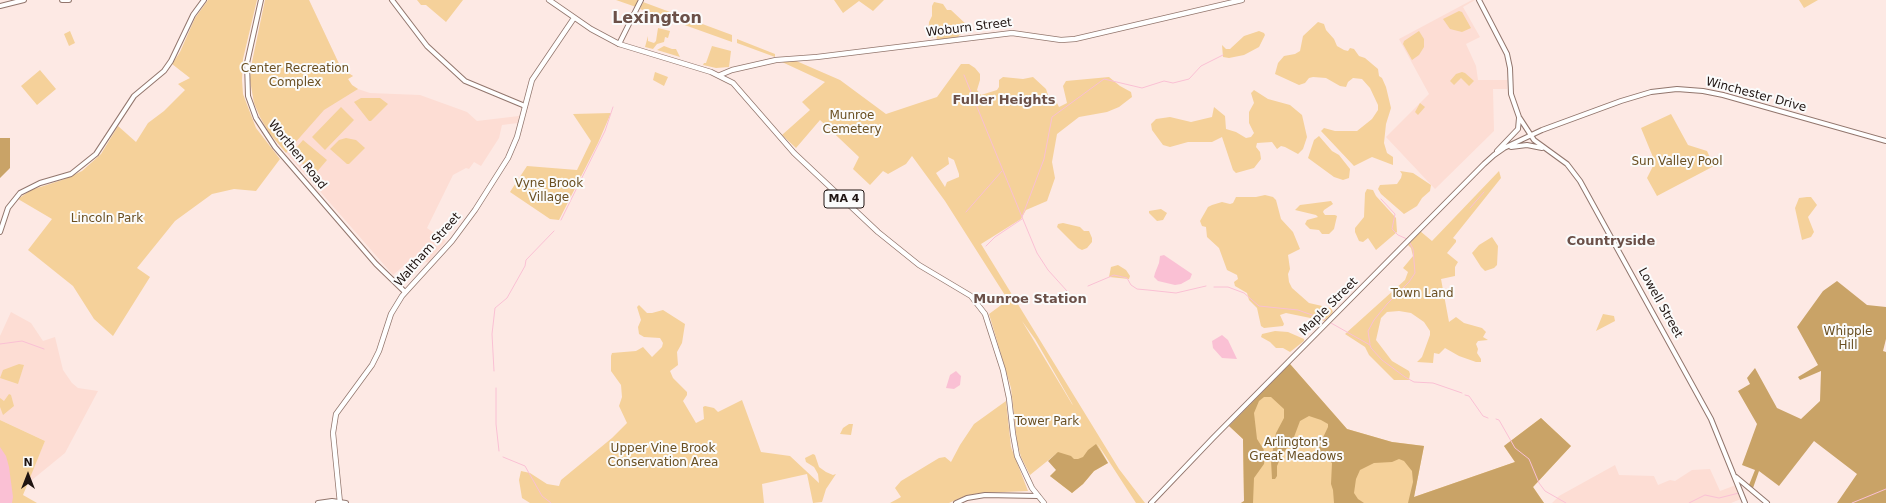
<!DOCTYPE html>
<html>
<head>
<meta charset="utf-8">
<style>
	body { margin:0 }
	#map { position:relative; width:1886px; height:503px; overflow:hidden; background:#fde9e4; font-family:"DejaVu Sans",sans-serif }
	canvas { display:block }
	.north { position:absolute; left:8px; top:455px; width:40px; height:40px; -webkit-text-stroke:3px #fbfbfb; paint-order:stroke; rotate:0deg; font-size:11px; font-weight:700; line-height:16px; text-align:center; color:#201512 }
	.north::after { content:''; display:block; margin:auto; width:14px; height:18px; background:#201512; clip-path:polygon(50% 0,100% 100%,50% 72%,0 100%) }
</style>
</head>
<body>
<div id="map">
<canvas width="1886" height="503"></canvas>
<div class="north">N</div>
</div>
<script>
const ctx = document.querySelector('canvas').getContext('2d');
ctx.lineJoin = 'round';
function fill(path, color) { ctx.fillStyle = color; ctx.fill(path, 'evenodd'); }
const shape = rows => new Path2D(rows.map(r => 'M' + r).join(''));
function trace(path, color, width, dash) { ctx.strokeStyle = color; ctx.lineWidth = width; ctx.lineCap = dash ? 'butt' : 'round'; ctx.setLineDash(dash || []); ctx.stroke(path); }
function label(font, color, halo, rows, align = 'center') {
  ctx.font = font + ' "DejaVu Sans",sans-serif'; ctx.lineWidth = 4; ctx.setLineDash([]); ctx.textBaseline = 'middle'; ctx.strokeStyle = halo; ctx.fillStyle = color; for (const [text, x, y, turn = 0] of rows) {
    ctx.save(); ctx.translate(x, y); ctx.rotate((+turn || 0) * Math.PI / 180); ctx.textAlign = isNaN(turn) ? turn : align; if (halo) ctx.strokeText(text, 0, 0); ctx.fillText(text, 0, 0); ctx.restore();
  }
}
fill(shape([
	[265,0,309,0,341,68,353,76,348,79,352,85,358,89,370,93,420,95,467,112,477,121,519,116,518,123,502,125,499,138,481,166,474,162,469,169,466,168,453,175,427,228,446,241,428,263,415,256,393,275,269,133,260,117,254,103,250,80,251,67],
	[1472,0,1475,0,1463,7,1480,37,1466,44,1476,66,1478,80,1507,80,1507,89,1493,89,1494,131,1435,189,1386,137,1429,94,1399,39],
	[11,312,31,323,43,341,55,337,63,370,72,383,78,388,98,391,65,453,27,484,45,441,0,420,0,336],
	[1615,465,1619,475,1654,476,1658,485,1670,480,1675,481,1692,470,1710,469,1720,491,1736,485,1741,499,1731,503,1552,503,1559,496]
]), '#fdddd4');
fill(shape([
	[208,0,257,0,243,59,242,80,243,94,256,128,280,159,256,191,234,189,212,194,175,221,137,268,150,277,113,336,94,319,73,286,28,250,52,219,18,199,31,190,65,179,82,171,101,154,118,126,136,142,148,123,164,111,185,90,178,84,190,78,172,64,180,52,195,18],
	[265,0,309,0,341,68,353,76,348,79,352,85,358,89,324,110,286,153,269,133,260,117,254,103,250,80,251,67],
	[417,0,463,0,446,22,426,5,421,5],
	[616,0,638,0,637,3,642,5,643,2,732,35,732,42,640,9,641,7,637,5,636,7],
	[834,0,884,0,873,11,859,1,843,13],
	[1799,0,1818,0,1804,8],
	[934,2,943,4,947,10,951,10,968,26,958,37,937,40,936,34,932,38,928,38,929,22,932,16,932,6],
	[1459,11,1462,12,1471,28,1462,32,1450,29,1443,19],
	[1318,22,1324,24,1326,30,1334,39,1337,46,1344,50,1348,51,1350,48,1354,49,1359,56,1365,58,1378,69,1379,76,1382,78,1386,87,1391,108,1386,124,1384,143,1387,153,1393,157,1393,165,1372,157,1354,166,1321,131,1324,128,1335,131,1357,131,1372,119,1378,110,1378,105,1370,88,1362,79,1353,78,1348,82,1346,87,1340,86,1326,78,1313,77,1309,78,1305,83,1299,85,1275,74,1278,63,1284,56,1295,54,1300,51,1303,36],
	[658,28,670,31,668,38,665,37,664,42,657,44,653,49,645,47,648,36,648,41,654,43,656,41],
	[70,31,75,43,69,46,64,34],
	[1259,31,1264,33,1265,35,1259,47,1244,55,1229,58,1223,57,1222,45,1226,49,1230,49,1244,36],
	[1419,31,1424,39,1424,47,1419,55,1412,60,1403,44,1404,41],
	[737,39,775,54,775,57,737,43],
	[664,46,672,49,676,49,680,57,657,50],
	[712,46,731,51,729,67,716,68,703,65,704,63,706,63],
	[794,60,840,80,886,114,937,97,961,64,969,64,975,68,980,74,980,80,977,90,981,95,997,90,999,87,999,80,1003,77,1023,79,1033,77,1046,89,1048,95,1055,99,1059,107,1067,103,1063,86,1066,81,1109,77,1120,86,1131,92,1132,97,1119,107,1107,112,1079,117,1057,134,1052,162,1055,178,1047,201,1026,210,1021,219,981,244,1119,469,1145,503,1136,503,1097,443,1108,463,1094,471,1083,484,1072,493,1050,476,1070,457,1056,454,1030,475,1021,457,1017,442,1011,388,989,314,1008,300,945,201,912,156,906,164,888,174,883,171,870,185,853,169,859,157,820,120,796,148,782,135,810,110,802,102,825,82,782,62],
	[948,157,954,160,959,174,959,177,947,182,945,187,936,173,949,164],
	[1022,321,1035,339,1073,405,1072,404],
	[40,70,56,89,37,105,21,86],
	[655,72,668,77,664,86,653,80],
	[1462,72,1465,73,1474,81,1469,86,1461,78,1454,85,1450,81,1456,74],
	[1254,90,1268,99,1290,105,1302,115,1307,137,1303,149,1298,154,1285,147,1281,146,1277,149,1272,142,1257,143,1256,147,1260,152,1261,159,1254,168,1236,173,1233,170,1222,137,1212,142,1188,142,1170,147,1163,145,1152,130,1151,124,1156,119,1170,117,1191,122,1212,117,1214,107,1225,116,1226,129,1236,132,1246,138,1251,137,1254,133,1249,123,1249,112,1254,103,1251,93],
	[361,98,380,98,388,104,371,121,369,121,354,102],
	[1420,103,1425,107,1418,115,1415,112],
	[341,107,354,120,325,150,312,137],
	[611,113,598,143,559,220,550,219,510,192,527,166,577,170,591,141,573,114],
	[1671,114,1688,145,1707,151,1714,166,1657,196,1647,178,1655,162,1641,128],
	[1319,136,1332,151,1339,155,1350,169,1349,178,1343,180,1334,177,1308,158,1314,140],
	[346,138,356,140,365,148,349,164,347,164,330,149,339,140],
	[303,140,327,160,315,174,291,154],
	[1400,171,1413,173,1431,185,1430,191,1422,198,1417,206,1404,214,1381,194,1378,189,1380,185,1397,184,1401,178,1402,174],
	[1499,171,1501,178,1453,238,1456,240,1456,242,1447,253,1458,262,1455,267,1455,276,1441,279,1449,322,1456,317,1464,323,1482,328,1486,332,1483,337,1488,340,1478,341,1476,344,1478,349,1477,353,1481,359,1481,362,1476,362,1459,356,1445,348,1439,354,1434,353,1433,363,1417,362,1422,357,1430,335,1430,331,1424,322,1411,313,1399,311,1387,312,1381,318,1376,340,1392,361,1409,371,1410,374,1409,380,1394,380,1369,355,1365,347,1345,334,1405,280,1408,272,1403,268,1413,256,1411,248,1408,245,1420,231,1432,241],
	[1367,189,1373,190,1376,196,1396,218,1397,232,1376,250,1368,238,1363,242,1359,241,1355,232,1355,228,1364,217,1365,193],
	[1265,195,1273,197,1276,200,1281,219,1293,232,1300,249,1288,255,1290,269,1288,274,1289,282,1292,288,1309,303,1331,308,1333,312,1325,321,1286,313,1280,315,1284,324,1283,326,1264,328,1261,326,1257,308,1249,300,1247,293,1235,286,1234,282,1238,279,1237,275,1227,270,1219,248,1207,237,1206,227,1202,226,1200,221,1208,207,1212,205,1222,202,1230,204,1233,203,1236,197,1256,197],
	[1807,197,1811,197,1817,205,1808,217,1814,232,1811,237,1802,240,1795,208,1799,198],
	[1331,201,1333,204,1324,210,1323,212,1325,215,1335,215,1337,216,1334,229,1329,234,1322,234,1319,230,1310,229,1305,224,1307,220,1318,217,1316,215,1295,210,1300,205],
	[1161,209,1167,213,1163,220,1157,221,1149,213,1149,211],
	[1063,223,1080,227,1084,231,1089,231,1092,238,1092,242,1087,248,1082,250,1078,248,1057,227,1058,224],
	[1492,237,1498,246,1497,265,1494,268,1485,271,1481,267,1472,253,1479,245],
	[1118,265,1126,270,1130,276,1129,279,1109,277,1111,267],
	[639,305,647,313,652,313,663,310,685,324,682,343,677,352,678,365,670,371,673,378,687,392,687,395,683,401,696,423,704,419,703,407,705,406,714,408,718,412,742,400,761,452,790,456,819,483,818,474,814,467,806,462,805,458,813,454,815,455,819,467,826,472,833,475,836,474,826,489,822,502,813,503,807,474,762,484,764,503,530,503,522,498,519,480,521,471,530,473,547,484,559,486,561,480,612,438,627,423,619,406,622,397,621,385,611,371,611,356,612,353,636,351,643,347,652,357,662,347,663,343,660,338,644,337,639,334,638,327,641,320,637,307],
	[1603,314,1614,316,1615,321,1596,331],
	[1275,331,1288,332,1304,339,1304,341,1290,352,1283,348,1276,348,1270,342,1261,337,1262,334],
	[19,364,24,365,18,384,0,378,3,370],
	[1290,364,1347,429,1392,442,1424,446,1414,497,1515,462,1504,446,1541,418,1571,446,1533,487,1544,503,1241,503,1244,501,1243,439,1229,426],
	[9,394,11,395,14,406,3,415,0,407,0,398,4,401],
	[1006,401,1011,447,1028,491,980,493,965,496,949,503,890,503,901,497,895,488,901,481,939,458,945,457,951,462,960,445,974,424],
	[0,420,45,441,23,495,37,503,0,503],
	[849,424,853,424,851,435,840,434,843,428]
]), '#f5d19a');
fill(shape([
	[0,138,10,138,10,168,0,178],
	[1837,281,1867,305,1886,307,1886,339,1883,351,1886,352,1886,503,1837,503,1857,474,1814,441,1779,486,1759,471,1753,488,1749,485,1755,470,1742,465,1757,424,1738,391,1750,384,1747,378,1755,368,1777,408,1801,419,1820,401,1821,371,1800,380,1798,377,1818,365,1797,327,1823,291],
	[1290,364,1347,429,1392,442,1424,446,1414,497,1515,462,1504,446,1541,418,1571,446,1533,487,1544,503,1408,503,1413,482,1412,471,1404,461,1399,459,1392,462,1374,463,1360,470,1356,479,1354,493,1358,499,1364,503,1334,503,1333,490,1331,484,1332,463,1327,458,1318,459,1317,457,1319,446,1328,427,1328,424,1321,420,1309,416,1300,421,1294,437,1281,457,1277,466,1277,476,1275,479,1272,479,1271,460,1276,433,1284,418,1284,409,1271,397,1264,397,1259,401,1254,413,1257,439,1264,450,1265,457,1264,464,1254,478,1253,503,1241,503,1244,501,1243,439,1229,426],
	[1096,444,1108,463,1094,471,1083,484,1072,493,1050,476,1056,470,1048,461,1058,452,1071,456,1074,459,1078,459,1083,457,1088,450]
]), '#c9a367');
fill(shape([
	[1164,255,1192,274,1190,279,1181,284,1175,285,1158,281,1154,277,1155,273,1159,263,1160,256],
	[1222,335,1228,340,1237,359,1222,358,1213,348,1212,341],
	[956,371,961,376,960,385,954,389,946,388,950,375],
	[0,447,6,456,9,467,13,497,12,503,0,503]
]), '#fac0d4');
trace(shape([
	[964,75,1022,217],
	[1381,199,1395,214,1392,229,1398,235,1407,239],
	[1470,208,1484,192],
	[966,212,1002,171],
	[561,220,605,131,613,107],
	[986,246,995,237,1022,219],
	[1088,286,1114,275,1127,278,1131,285,1137,289,1148,290,1176,293,1206,286],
	[1214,287,1228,287,1244,293,1259,306,1298,310,1326,320],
	[1067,291,1048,270,1037,253,1022,217,1044,159,1052,117,1104,79,1142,88,1164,81,1173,83,1189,79,1201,66,1223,55],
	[1331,323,1370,345,1371,348,1382,360,1405,377,1414,382,1433,383,1462,393],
	[0,344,22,341,44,349],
	[1370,344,1368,331,1374,320,1387,304,1409,282,1415,273,1413,249,1410,243],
	[494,371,492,334,495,308,507,298,525,266,526,260,554,231],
	[496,388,496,424,499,451],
	[1465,395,1469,396,1483,416,1488,418],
	[1496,419,1499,420,1515,448,1529,459,1539,483,1545,491,1566,503],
	[503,457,525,466,542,496,551,503],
	[1689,503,1705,495,1719,498,1739,493],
	[1852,503,1886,489]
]), '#fac0d4', 1);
const secondary = shape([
	[62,0,69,0],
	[261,0,247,63,248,96,256,118,275,147,376,264,405,292],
	[392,0,427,46,465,81,525,106],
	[1479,0,1507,54,1510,68,1511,94,1519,117,1534,140,1567,164,1580,181,1711,419,1745,503],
	[0,6,24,0],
	[619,44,641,0],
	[1511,147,1527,145,1542,148],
	[1497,151,1518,129,1519,118],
	[0,232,8,208,20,193,40,183,71,174,96,154,134,96,164,71,171,61,193,15,204,0],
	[1736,477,1767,503],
	[318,503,332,501,346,503],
	[956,503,967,498,985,495,1038,496],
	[1151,503,1213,438,1484,164,1494,155,1504,148,1542,130,1621,101,1651,92,1677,89,1703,91,1723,95,1886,141]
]);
const primary = shape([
	[549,0,591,29,619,44,711,72,733,83,794,153,878,232,919,265,971,296,985,314,1003,370,1009,398,1013,434,1017,456,1032,488,1044,503],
	[720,75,732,70,776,60,817,57,1012,33,1061,40,1075,39,1242,0],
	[340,503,333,433,336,414,372,365,379,351,391,314,402,296,452,241,475,210,508,158,517,137,532,80,574,18]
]);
trace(secondary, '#92766d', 6);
trace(primary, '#92766d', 6);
trace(secondary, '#fff', 4);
trace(primary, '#fff', 4.5);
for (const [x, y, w] of [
	[844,199,40]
]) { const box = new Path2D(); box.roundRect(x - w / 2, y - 9, w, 18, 3); ctx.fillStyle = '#fbfbfb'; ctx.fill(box); trace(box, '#201512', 1); }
label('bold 11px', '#201512', null, [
	["MA 4",844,199]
]);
label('12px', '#201512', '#fbfbfb', [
	["Woburn Street",969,28,-7],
	["Winchester Drive",1756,95,15],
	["Worthen Road",297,155,51],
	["Waltham Street",428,250,-49],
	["Lowell Street",1660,303,61],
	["Maple Street",1329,307,-45]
]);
label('12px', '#6a4f21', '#fbfbfb', [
	["Center Recreation",295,69],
	["Complex",295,83],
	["Munroe",852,116],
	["Cemetery",852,130],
	["Sun Valley Pool",1677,162],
	["Vyne Brook",549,184],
	["Village",549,198],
	["Lincoln Park",107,219],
	["Town Land",1422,294],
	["Whipple",1848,332],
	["Hill",1848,346],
	["Tower Park",1047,422],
	["Arlington's",1296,443],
	["Great Meadows",1296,457],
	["Upper Vine Brook",663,449],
	["Conservation Area",663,463]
]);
label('bold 13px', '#6b5048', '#fbfbfb', [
	["Fuller Heights",1004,101],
	["Countryside",1611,242],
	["Munroe Station",1030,300]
]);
label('bold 16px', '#6b5048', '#fbfbfb', [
	["Lexington",657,19]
]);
</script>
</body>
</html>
